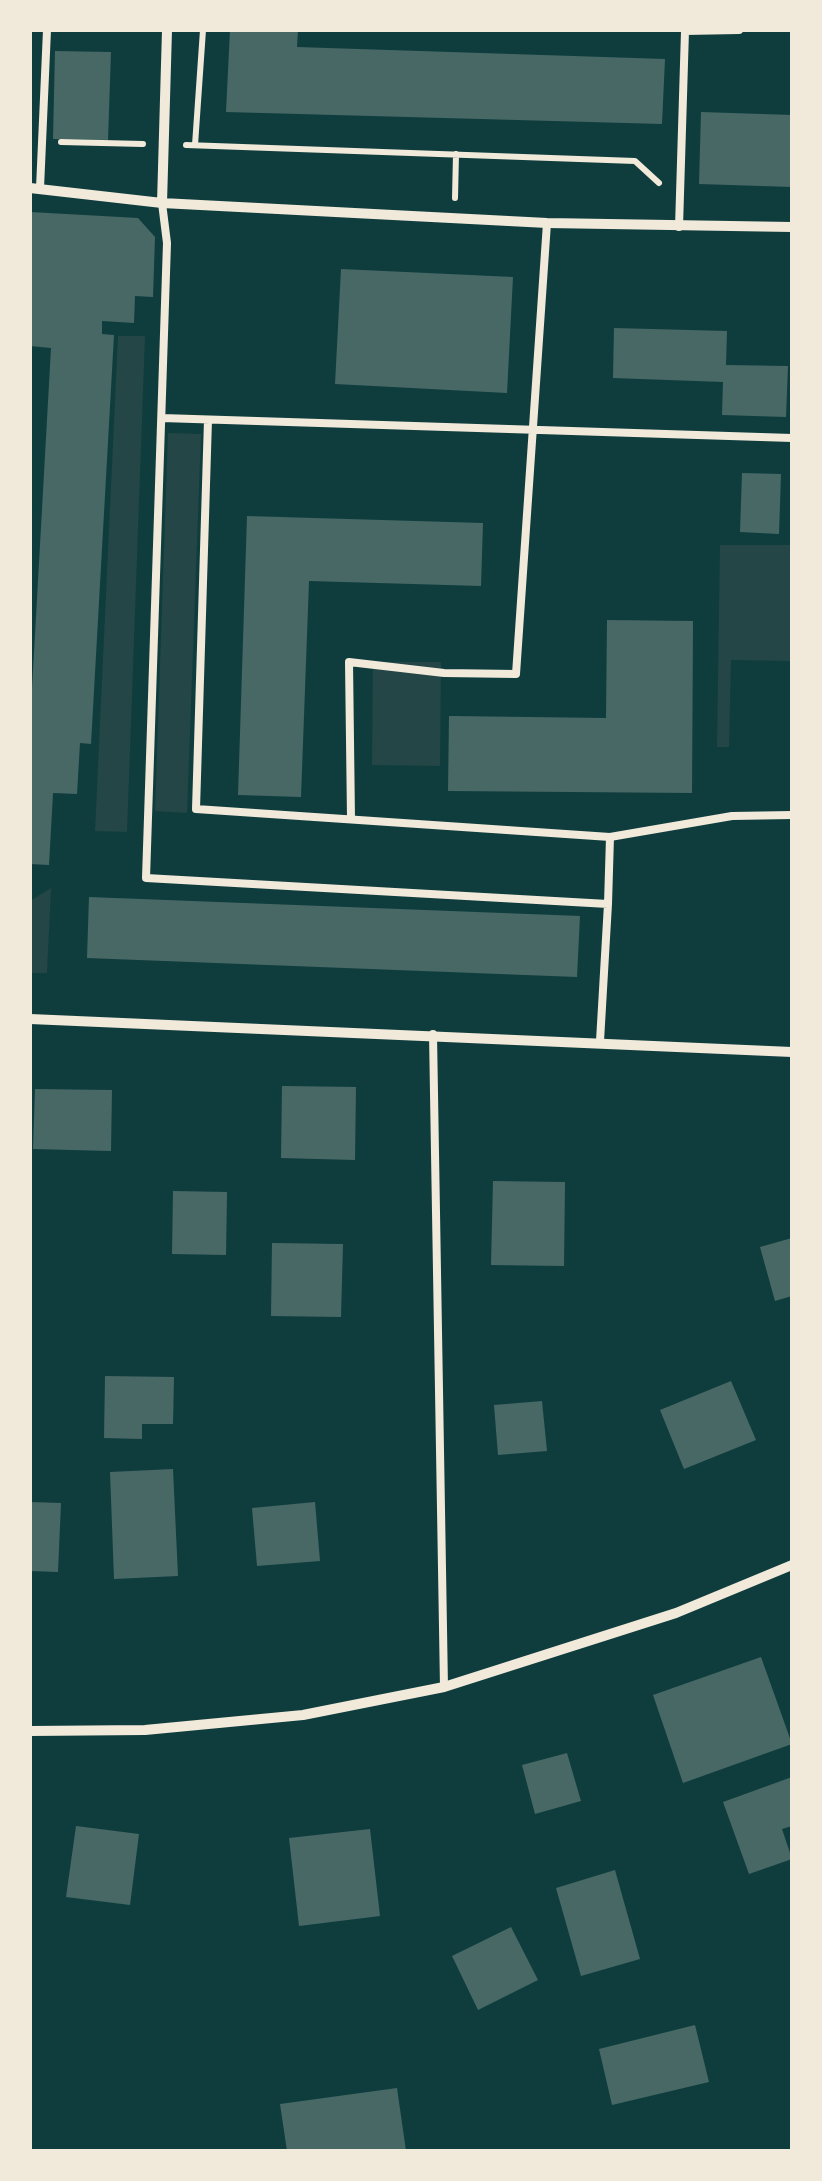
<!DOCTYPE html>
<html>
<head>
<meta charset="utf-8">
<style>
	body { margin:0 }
	#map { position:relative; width:822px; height:2181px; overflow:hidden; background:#0f3d3e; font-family:"Golos Text",sans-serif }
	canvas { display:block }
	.frame { position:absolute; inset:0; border:32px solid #f1e9da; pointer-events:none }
</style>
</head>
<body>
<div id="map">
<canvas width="822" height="2181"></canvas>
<div class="frame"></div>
</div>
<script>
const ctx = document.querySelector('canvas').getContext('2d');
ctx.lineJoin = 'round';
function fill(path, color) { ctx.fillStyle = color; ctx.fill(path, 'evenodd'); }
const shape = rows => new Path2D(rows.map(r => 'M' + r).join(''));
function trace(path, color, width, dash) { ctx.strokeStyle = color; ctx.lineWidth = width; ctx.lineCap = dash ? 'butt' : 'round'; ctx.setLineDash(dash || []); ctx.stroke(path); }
fill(shape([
	[118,336,145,336,127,832,95,831],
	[168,433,201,434,187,813,155,811],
	[720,545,792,545,792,661,731,660,729,747,717,747],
	[373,662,441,662,440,766,372,765],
	[51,888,47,973,30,973,30,901]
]), '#244646');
fill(shape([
	[230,30,298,30,297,47,665,59,662,124,226,112],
	[55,51,111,52,108,140,53,139],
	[701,112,792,115,792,187,699,184],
	[30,212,138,218,155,237,153,297,135,296,134,323,102,321,102,334,114,335,91,744,80,743,77,794,53,793,49,865,30,864,30,724,51,348,30,346],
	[341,269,513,277,507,393,335,384],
	[614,328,727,331,726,365,788,366,786,417,722,415,723,382,613,378],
	[742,473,781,474,779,534,740,532],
	[247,516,483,523,481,586,309,581,301,797,238,795],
	[607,620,693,621,692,793,448,791,449,716,606,718],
	[89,897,580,916,577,977,87,958],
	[282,1086,356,1087,355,1160,281,1158],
	[35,1089,112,1090,111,1151,33,1149],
	[493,1181,565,1182,564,1266,491,1265],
	[173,1191,227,1192,226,1255,172,1254],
	[792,1238,792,1296,775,1301,760,1247],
	[272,1243,343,1244,341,1317,271,1316],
	[105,1376,174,1377,173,1424,142,1424,142,1439,104,1438],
	[731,1381,756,1440,684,1469,660,1410],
	[542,1401,547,1451,498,1455,494,1405],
	[173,1469,178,1576,114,1579,110,1472],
	[30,1502,61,1503,58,1572,30,1571],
	[315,1502,320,1561,257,1566,252,1508],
	[761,1657,792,1744,683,1783,653,1695],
	[567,1753,581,1801,535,1814,522,1765],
	[792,1777,792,1826,782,1829,792,1859,749,1874,723,1802],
	[76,1826,139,1834,130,1905,66,1897],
	[370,1829,380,1916,299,1926,289,1838],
	[615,1870,640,1959,581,1976,556,1888],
	[511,1927,538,1980,478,2010,452,1956],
	[695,2025,709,2082,612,2105,599,2049],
	[397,2088,406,2151,287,2151,280,2104]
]), '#486865');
trace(shape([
	[61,142,143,144],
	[186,145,635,161,659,183],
	[195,145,203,30],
	[455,198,456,154]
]), '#f1e9da', 6);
trace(shape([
	[40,188,47,30],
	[162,203,167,243,146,878,608,904,600,1041],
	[679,227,685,31,739,30],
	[162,418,792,438],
	[208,420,196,809,610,837,608,904],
	[351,819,349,662,444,673,516,674,547,223],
	[610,837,732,816,792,815],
	[433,1034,444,1687]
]), '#f1e9da', 8);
trace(shape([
	[30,188,162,203,547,223,792,227],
	[162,203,167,30],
	[30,1019,792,1052],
	[30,1731,145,1730,303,1715,444,1687,676,1613,792,1565]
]), '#f1e9da', 10);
</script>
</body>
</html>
